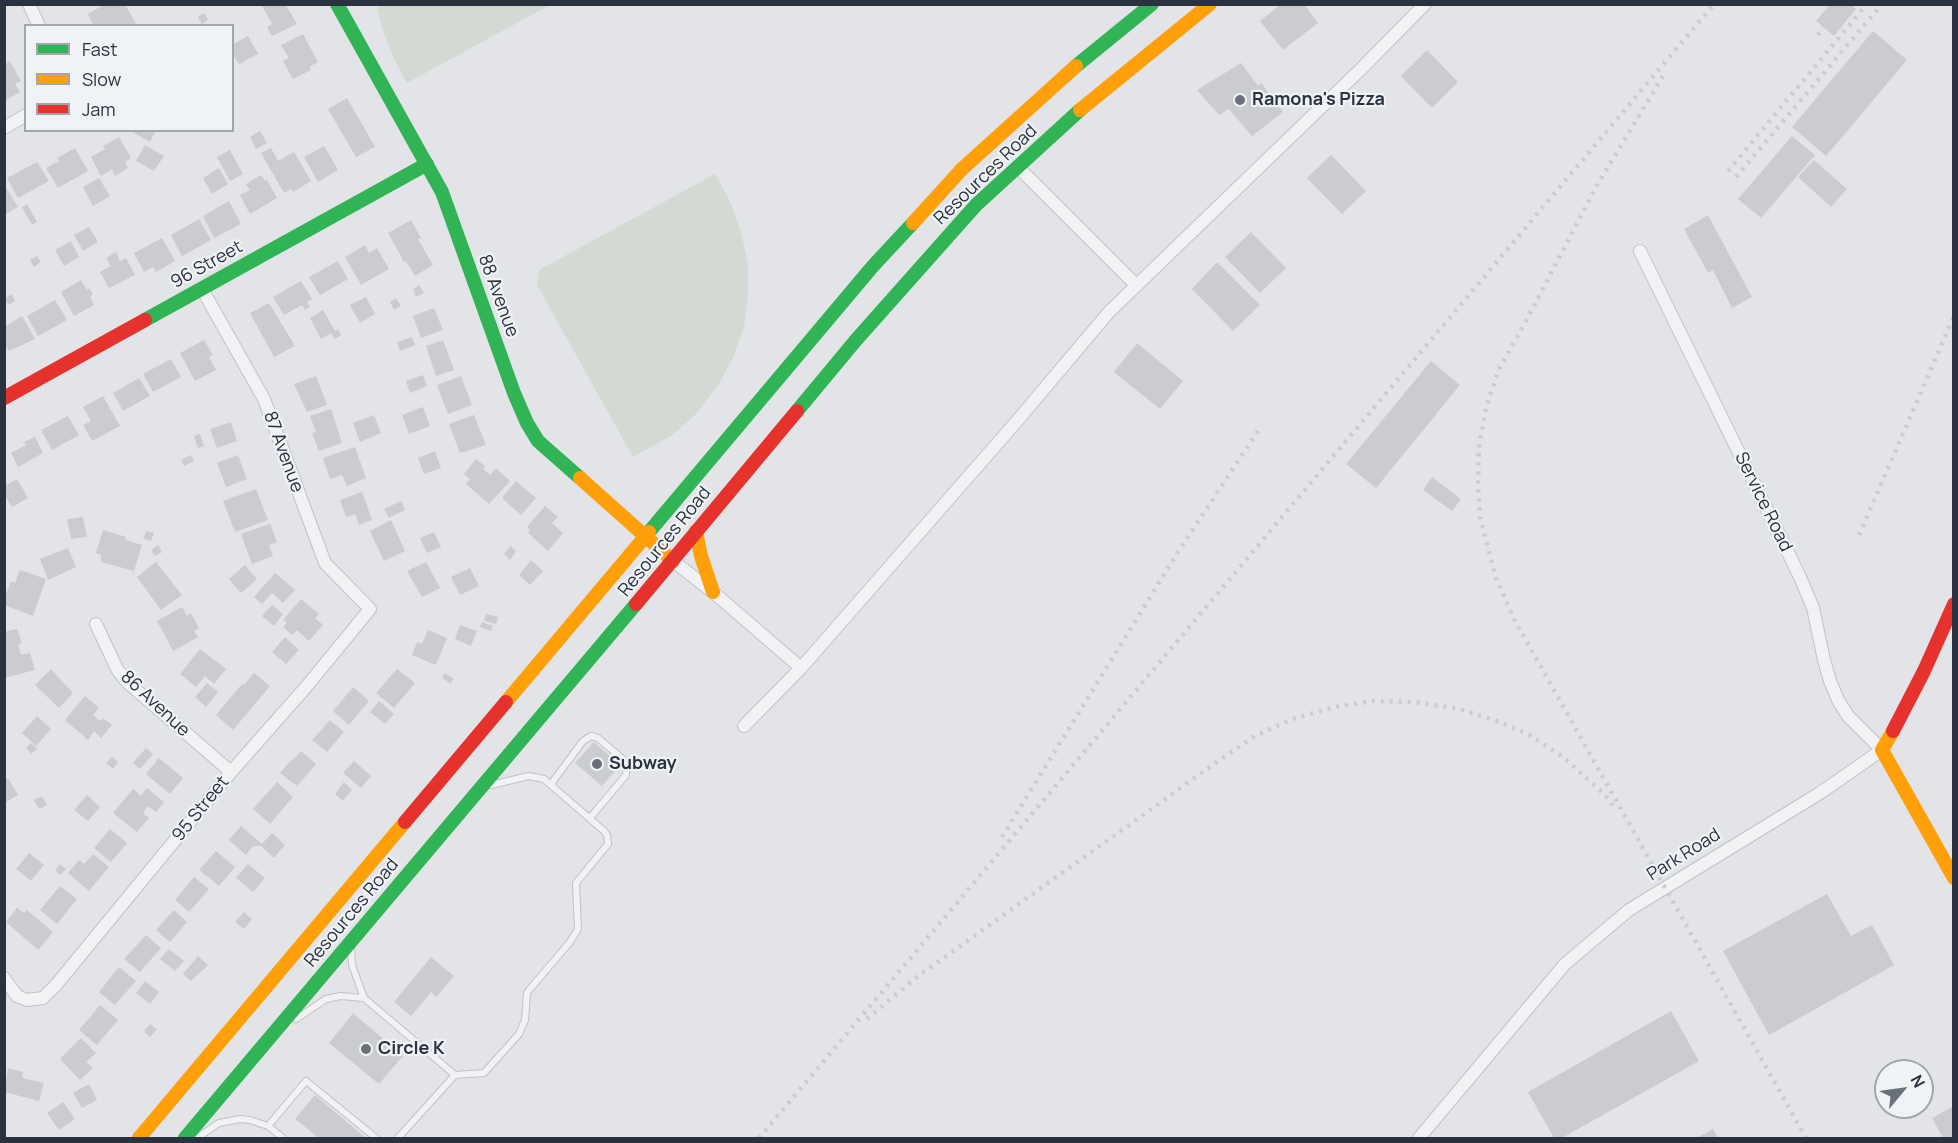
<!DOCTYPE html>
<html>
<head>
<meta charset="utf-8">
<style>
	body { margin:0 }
	#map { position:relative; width:1958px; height:1143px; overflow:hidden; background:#e2e4e7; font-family:Manrope,sans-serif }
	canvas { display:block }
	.frame { position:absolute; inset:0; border:6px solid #2a323f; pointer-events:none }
	.legend { position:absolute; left:24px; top:24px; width:210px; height:108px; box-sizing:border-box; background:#f0f3f6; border:2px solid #a1a6ad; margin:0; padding:8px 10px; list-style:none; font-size:18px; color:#2a323f }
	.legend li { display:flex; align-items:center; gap:12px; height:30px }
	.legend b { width:30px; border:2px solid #a1a6ad }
	.north { position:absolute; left:1874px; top:1059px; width:60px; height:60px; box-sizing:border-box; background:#f0f3f6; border:2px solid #a1a6ad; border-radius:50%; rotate:61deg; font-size:16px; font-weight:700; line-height:24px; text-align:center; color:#2a323f }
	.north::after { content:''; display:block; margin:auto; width:21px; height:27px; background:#6a707a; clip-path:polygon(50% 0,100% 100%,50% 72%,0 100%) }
</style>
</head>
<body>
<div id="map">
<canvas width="1958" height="1143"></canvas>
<div class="frame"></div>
<ul class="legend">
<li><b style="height:8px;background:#30b455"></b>Fast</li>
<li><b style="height:8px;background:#ff9f0a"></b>Slow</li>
<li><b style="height:8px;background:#e5322d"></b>Jam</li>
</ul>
<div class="north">N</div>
</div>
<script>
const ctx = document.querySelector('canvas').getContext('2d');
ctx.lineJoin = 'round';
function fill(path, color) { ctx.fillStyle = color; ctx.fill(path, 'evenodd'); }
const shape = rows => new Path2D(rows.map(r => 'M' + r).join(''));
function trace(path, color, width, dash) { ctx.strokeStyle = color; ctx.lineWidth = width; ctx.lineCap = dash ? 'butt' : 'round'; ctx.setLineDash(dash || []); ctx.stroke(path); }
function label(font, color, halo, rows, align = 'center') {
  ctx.font = font + ' Manrope,sans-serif'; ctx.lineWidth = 4.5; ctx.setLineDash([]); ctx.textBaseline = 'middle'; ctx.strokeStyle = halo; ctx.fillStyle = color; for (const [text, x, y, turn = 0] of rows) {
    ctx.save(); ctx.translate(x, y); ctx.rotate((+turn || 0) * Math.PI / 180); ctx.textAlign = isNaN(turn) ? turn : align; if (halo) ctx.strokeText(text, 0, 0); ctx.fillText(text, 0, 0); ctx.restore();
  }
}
fill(shape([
	[377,5,377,4,550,5,407,83,393,57,382,28],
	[715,174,729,199,740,229,748,263,748,296,744,327,732,360,718,385,696,414,671,436,633,457,537,285,539,270]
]), '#d3dad3');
fill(shape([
	[105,4,125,4,137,26,94,26,88,14],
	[261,4,285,4,297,24,272,36,267,27,272,24],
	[1281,4,1304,4,1318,23,1283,50,1260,21],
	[1830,4,1851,4,1856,9,1834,36,1816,21],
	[204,13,208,20,202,24,198,17],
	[1873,31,1907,60,1826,156,1792,127],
	[303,34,318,62,309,67,311,70,293,79,283,61,289,58,281,45],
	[248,36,258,54,239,64,232,53,232,45],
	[1427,50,1458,82,1432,108,1401,76],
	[10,61,21,81,15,84,20,92,4,101,4,65],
	[1241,63,1258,86,1261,83,1283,112,1252,136,1229,109,1219,115,1197,90],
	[347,98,375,147,356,157,328,109],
	[129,130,156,130,150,142],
	[260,131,267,143,256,149,250,137],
	[1792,136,1815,155,1761,218,1738,199],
	[119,137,131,158,125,162,128,168,115,176,112,169,101,176,91,157,105,149,103,146],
	[145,145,164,156,154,171,136,161],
	[324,146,338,170,318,182,304,157],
	[75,148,88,171,58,188,46,168,59,161,57,158],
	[271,148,278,161,294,152,311,181,293,192,291,189,284,193,261,153],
	[230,150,243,174,230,181,217,157],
	[1331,155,1366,191,1342,214,1307,178],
	[1814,160,1847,189,1831,207,1798,177],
	[37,162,49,181,18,198,7,178],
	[219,168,228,184,212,194,203,178],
	[261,175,265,181,267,180,277,198,250,214,240,195,250,190,246,184],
	[99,178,110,196,93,206,83,187],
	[4,184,18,207,4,215],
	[229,201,241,224,214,238,203,216],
	[27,204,37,222,32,225,22,207],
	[1708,215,1752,297,1732,308,1713,270,1708,273,1684,229],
	[199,219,211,240,182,256,171,235],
	[411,220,421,238,418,239,433,265,415,276,406,261,404,262,388,233],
	[89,227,98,242,83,251,74,235],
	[1251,232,1286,268,1260,293,1225,257],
	[162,238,175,261,156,272,153,267,144,272,134,253],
	[71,241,79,257,64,266,55,250],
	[365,245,369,253,377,248,389,269,361,285,345,257],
	[116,252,120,261,126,258,135,275,109,288,100,272,111,266,106,258],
	[37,256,41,262,34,267,30,260],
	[338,261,348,279,320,295,309,277],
	[1216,263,1218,263,1260,305,1233,331,1192,289],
	[81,280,87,290,89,288,93,294,90,297,94,305,74,316,61,292],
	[301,281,312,299,307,302,310,307,305,310,302,305,284,315,273,297],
	[419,285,424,293,416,297,413,289],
	[12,294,15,301,8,305,5,298],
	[366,297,375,314,360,323,350,305],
	[396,298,401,306,394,310,390,302],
	[55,300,67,320,38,336,27,316],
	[269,303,295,346,274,357,250,313],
	[434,308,443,330,421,338,413,316],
	[323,310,335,331,338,329,341,335,335,339,331,333,321,339,310,318],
	[22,316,35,339,9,351,4,344,4,327],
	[412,337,415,345,400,351,397,342],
	[204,340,213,355,209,357,216,370,195,381,180,353],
	[443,340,454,370,436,376,426,346],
	[1137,343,1183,381,1160,409,1114,372],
	[171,359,181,377,153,392,143,374],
	[1431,361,1460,385,1376,488,1346,464],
	[423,375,427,386,410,393,406,381],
	[316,376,327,405,307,412,294,384],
	[461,376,472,405,448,414,437,385],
	[139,378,150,396,123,411,113,393],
	[103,396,120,426,92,441,83,425,91,421,83,407],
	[423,407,430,426,409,434,402,415],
	[331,409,342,443,319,451,312,433,316,432,310,416],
	[374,415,381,433,360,442,353,423],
	[474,415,486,445,460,453,449,424],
	[68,416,79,435,52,450,41,430],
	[231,422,237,441,217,448,210,429],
	[200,434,204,446,198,448,194,436],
	[35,437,43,453,18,467,11,453,26,445,24,442],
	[355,447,366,478,347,486,342,475,330,479,323,458],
	[435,451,441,468,424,474,418,458],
	[191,455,194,461,184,466,181,460],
	[238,455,247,479,226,487,217,463],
	[476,459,485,466,483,469,490,475,496,468,510,481,489,504,466,484,470,479,464,474],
	[1432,477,1461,499,1452,511,1423,490],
	[17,479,28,498,12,507,4,494,4,486],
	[516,481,536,498,521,515,502,498],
	[256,489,268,520,235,532,223,501],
	[362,492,372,520,359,525,355,514,346,517,340,500],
	[401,501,405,510,389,518,384,509],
	[545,506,558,517,552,523,563,533,548,551,528,533,530,530,527,527],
	[83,517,87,537,71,539,67,519],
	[391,520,405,551,384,561,370,531],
	[270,524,277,542,269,545,273,556,252,564,241,534],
	[103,530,126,537,126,540,142,545,134,571,101,562,101,555,96,553],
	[146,531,154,533,151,541,144,539],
	[434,532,441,547,427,553,420,538],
	[158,545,162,552,155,556,151,550],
	[511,546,516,551,510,560,504,554],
	[68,548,76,567,48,580,40,559],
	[531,560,543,571,530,585,519,575],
	[156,562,182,595,161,610,137,577],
	[426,562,440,588,422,597,407,571],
	[245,565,257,579,241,593,229,579],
	[470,568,479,586,460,595,451,577],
	[20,570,46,579,33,616,4,605,4,599,11,581,15,583],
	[275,573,295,590,283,603,272,593,262,604,254,597],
	[301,599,319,614,315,618,323,625,309,641,297,630,292,635,283,627,287,623,283,620],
	[272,605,283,614,274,626,262,616],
	[182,607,187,616,191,613,199,628,194,631,198,637,173,651,157,621],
	[486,614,498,617,496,624,484,621],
	[482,622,493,626,491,631,480,627],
	[460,625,477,631,471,646,455,639],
	[17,629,22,643,18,644,21,655,30,653,35,670,4,678,4,632],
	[428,630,447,638,436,665,412,655,417,642,422,644],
	[285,637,299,650,286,664,272,652],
	[200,649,226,669,214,684,205,676,196,687,180,674],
	[51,669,73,693,59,708,35,685],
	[397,669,415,683,394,708,376,693],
	[254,673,270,686,233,730,216,715,242,684,244,685],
	[445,673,454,679,450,684,442,677],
	[207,683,218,692,206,707,195,697],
	[353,687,369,701,349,725,333,711],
	[85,696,99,708,93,715,100,721,103,718,112,725,101,738,94,731,88,740,65,720],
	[379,701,394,714,385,724,370,712],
	[37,716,51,729,36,746,22,733],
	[330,720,344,732,327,752,312,740],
	[594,742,620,765,602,786,575,763],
	[31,743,37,749,31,754,26,748],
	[146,748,153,754,140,769,133,763],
	[301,751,316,764,297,786,280,773,291,760,292,761],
	[112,757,118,762,113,769,106,763],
	[159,758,183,778,170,794,146,774],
	[354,761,371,776,361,788,343,773],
	[8,778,18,795,4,803,4,781],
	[277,782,293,797,270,824,253,809],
	[344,782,352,790,343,801,335,794],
	[147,788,164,802,156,812,148,806,143,813,149,818,137,832,113,813,133,789,141,796],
	[87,795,100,807,88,821,74,810],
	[42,796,47,805,39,809,34,800],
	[241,826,262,844,272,833,285,845,274,858,261,846,253,846,246,855,229,840],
	[110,829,127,843,111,862,94,848],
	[216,851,235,867,219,886,199,870],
	[29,853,44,865,31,881,16,869],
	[93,854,109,867,89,891,68,873,79,860,84,864],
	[60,864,66,869,60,875,55,870],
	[248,864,265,878,253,892,236,878],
	[194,877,209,889,189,912,175,900],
	[60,886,77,899,57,924,40,910],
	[1827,894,1851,936,1872,925,1894,965,1769,1035,1723,951],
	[17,908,24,913,27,910,53,932,38,950,6,922],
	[174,910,187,922,170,942,156,930],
	[244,912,252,919,244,929,235,922],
	[146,935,161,948,140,972,124,959],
	[169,949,184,961,175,971,160,959],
	[198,956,208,965,191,981,183,974],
	[431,957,454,976,436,997,431,992,411,1016,394,1002],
	[119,967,136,981,115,1005,99,992],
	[145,981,159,992,150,1004,136,993],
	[100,1005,118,1020,97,1045,79,1030],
	[1671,1011,1699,1061,1562,1138,1554,1138,1528,1092],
	[353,1013,403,1056,379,1084,329,1043],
	[150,1024,157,1029,150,1037,144,1031],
	[81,1038,96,1053,86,1062,93,1068,80,1080,60,1059],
	[8,1068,23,1072,22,1078,44,1083,39,1101,4,1092],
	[89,1084,97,1100,82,1108,73,1093],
	[315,1095,366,1138,319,1138,295,1119],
	[63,1102,75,1119,59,1130,47,1113],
	[1954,1106,1954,1138,1943,1138,1932,1118],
	[1713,1129,1718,1138,1696,1138]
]), '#cacccf');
const lane = shape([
	[551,784,583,741,591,736,598,738,624,760,627,764,626,775,590,818],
	[351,948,352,965,364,998,455,1075,398,1138],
	[296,1019,326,999,340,996,364,998],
	[455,1075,484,1073,519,1034,525,1020,527,993,530,989,570,942,578,929,576,883,608,844,607,835,604,831,544,779,529,776,491,785],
	[268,1126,306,1081,376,1138],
	[197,1138,219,1123,240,1119,250,1120,268,1126,283,1138]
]);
const street = shape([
	[29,4,39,26],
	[4,128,26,115],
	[1018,167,1136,285],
	[673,561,713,592,801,668],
	[96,624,117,669,127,682,231,772],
	[744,726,801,668,1017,421,1109,312,1362,68,1425,4],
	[4,978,17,996,27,1000,43,998,56,985,231,772,306,687,370,609,325,563,264,399,202,289],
	[1419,1138,1565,964,1629,910,1820,793,1882,750,1848,716,1838,700,1830,681,1824,660,1813,608,1800,577,1640,251]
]);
trace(lane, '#c0c2c5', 8);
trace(street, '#c0c2c5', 14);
trace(lane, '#f1f2f4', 6);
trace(street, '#f1f2f4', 12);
trace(shape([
	[337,4,442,192,514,393,527,423,538,441,580,478],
	[1076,66,1152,4],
	[145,320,427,164],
	[797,411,856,340,976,205,1080,110],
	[649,532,873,266,913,223],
	[185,1138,636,604]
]), '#30b455', 14);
trace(shape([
	[1080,110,1210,4],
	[913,223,962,169,1076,66],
	[580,478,673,561],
	[696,531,701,556,713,592],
	[506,702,649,532],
	[1893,731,1882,750,1954,878],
	[139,1138,405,822]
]), '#ff9f0a', 14);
trace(shape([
	[4,398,145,320],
	[636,604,797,411],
	[1893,731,1924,671,1954,604],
	[405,822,506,702]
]), '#e5322d', 14);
trace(shape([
	[1818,35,1843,4],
	[1663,76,1596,187,1526,321,1498,371,1486,408,1479,447,1478,483,1480,517,1496,578,1514,619,1806,1138],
	[1728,171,1867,4],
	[1736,177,1882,4],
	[1859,535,1954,316],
	[1002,837,1178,552,1258,431],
	[867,1019,917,977,1221,759,1255,736,1292,719,1335,707,1372,701,1415,702,1459,709,1497,721,1528,734,1563,757,1605,795,1613,806],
	[759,1138,1714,4]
]), '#cbccce', 4.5, [3, 6]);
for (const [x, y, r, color] of [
	[1240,100,6,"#6a707a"],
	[597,764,6,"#6a707a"],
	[366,1049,6,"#6a707a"]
]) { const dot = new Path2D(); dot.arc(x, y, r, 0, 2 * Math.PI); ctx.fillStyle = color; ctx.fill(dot); trace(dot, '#f0f3f6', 2); }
label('bold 18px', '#2a323f', '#f0f3f6', [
	["Ramona's Pizza",1252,100],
	["Subway",609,764],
	["Circle K",378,1049]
], 'left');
label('18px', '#2a323f', '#f0f3f6', [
	["Resources Road",986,175,-44],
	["96 Street",207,265,-29],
	["88 Avenue",498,296,70],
	["87 Avenue",283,452,70],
	["Service Road",1763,502,64],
	["Resources Road",665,542,-51],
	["86 Avenue",155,704,43],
	["95 Street",201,809,-51],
	["Park Road",1684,855,-32],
	["Resources Road",352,913,-50]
]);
</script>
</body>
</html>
